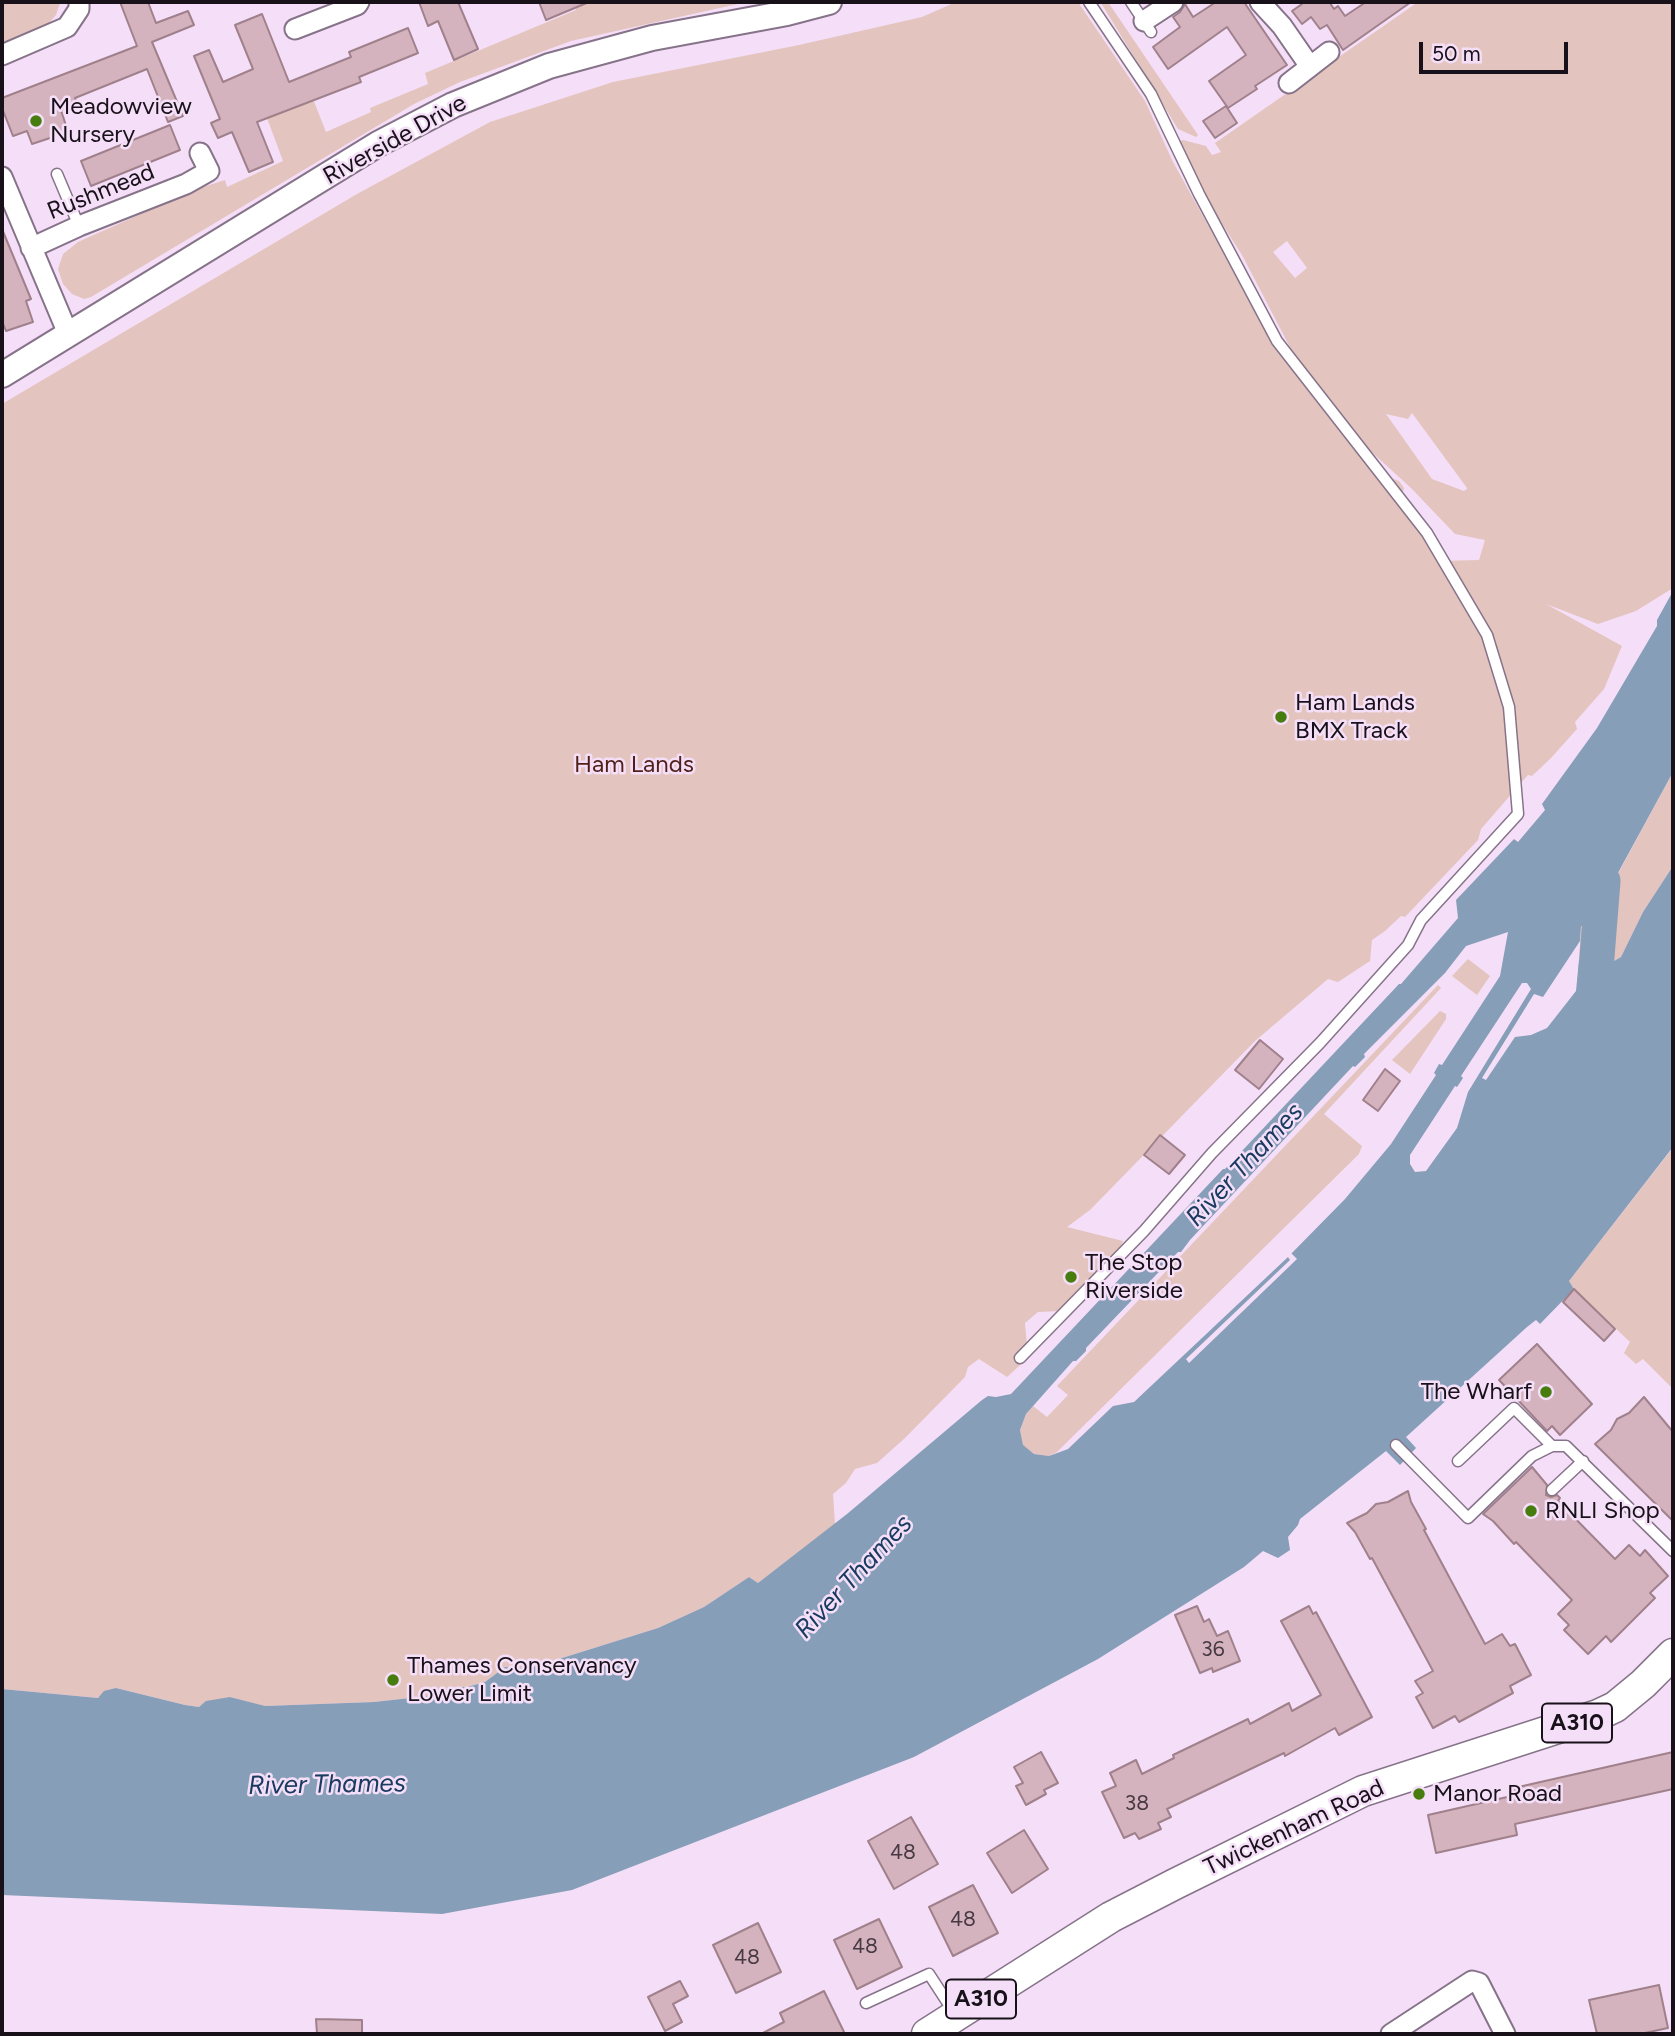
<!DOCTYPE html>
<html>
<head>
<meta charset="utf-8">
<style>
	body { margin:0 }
	#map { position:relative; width:1675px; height:2036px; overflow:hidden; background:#f5dff8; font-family:Figtree,sans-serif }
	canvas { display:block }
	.frame { position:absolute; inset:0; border:4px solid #181119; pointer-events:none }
	.scale { position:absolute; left:1419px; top:42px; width:149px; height:32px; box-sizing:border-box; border:4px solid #181119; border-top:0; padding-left:9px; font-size:21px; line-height:24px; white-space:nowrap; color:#181119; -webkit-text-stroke:5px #f5dff8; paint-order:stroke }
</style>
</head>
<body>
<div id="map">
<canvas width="1675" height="2036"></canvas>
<div class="frame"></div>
<div class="scale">50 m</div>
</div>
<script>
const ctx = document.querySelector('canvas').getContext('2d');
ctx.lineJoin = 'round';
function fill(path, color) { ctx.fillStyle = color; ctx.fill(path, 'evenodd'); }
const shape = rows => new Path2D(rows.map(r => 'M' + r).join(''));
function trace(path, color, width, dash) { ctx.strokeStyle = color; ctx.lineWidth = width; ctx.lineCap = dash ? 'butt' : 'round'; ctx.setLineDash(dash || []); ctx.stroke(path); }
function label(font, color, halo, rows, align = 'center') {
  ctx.font = font + ' Figtree,sans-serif'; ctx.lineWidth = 5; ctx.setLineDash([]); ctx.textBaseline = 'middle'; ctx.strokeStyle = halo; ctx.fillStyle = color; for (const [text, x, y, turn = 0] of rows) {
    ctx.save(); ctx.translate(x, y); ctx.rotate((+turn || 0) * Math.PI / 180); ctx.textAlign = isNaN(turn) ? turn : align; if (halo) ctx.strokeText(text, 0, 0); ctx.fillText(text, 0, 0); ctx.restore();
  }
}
fill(shape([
	[2,2,60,2,60,3,56,15,47,25,2,43],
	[576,2,747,2,571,41,460,82,414,104,91,297,84,299,72,294,63,284,58,269,63,254,78,242,197,189,225,180,227,187,283,161,267,118,313,99,326,132,371,112,370,108,428,84,425,73,576,10,574,3],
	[956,2,1078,2,1145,101,1173,162,1271,339,1333,406,1293,353,1242,255,1210,205,1180,141,1183,140,1206,146,1212,155,1221,152,1215,143,1418,2,1673,2,1673,588,1636,611,1598,624,1546,604,1622,646,1604,689,1575,722,1577,729,1551,758,1532,776,1528,775,1481,829,1478,840,1405,917,1401,916,1385,931,1372,940,1370,961,1338,982,1328,979,1255,1041,1090,1210,1067,1227,1123,1241,1111,1273,1084,1285,1062,1311,1038,1312,1025,1323,1028,1358,1007,1377,979,1359,968,1367,965,1377,905,1438,877,1463,855,1469,846,1483,833,1494,835,1524,758,1583,749,1577,704,1607,658,1628,527,1669,505,1667,485,1682,467,1687,457,1687,446,1694,374,1702,264,1706,230,1697,200,1707,185,1705,116,1688,98,1698,2,1689,2,404,357,194,490,122,613,82,799,45,922,17],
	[1287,241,1307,268,1295,278,1273,252],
	[1412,413,1467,488,1467,489,1464,491,1432,479,1386,414,1408,419],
	[1365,446,1411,488,1455,534,1485,540,1479,560,1440,561,1400,503,1404,488,1399,481,1372,471,1355,449],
	[1103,2,1108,2,1198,135,1196,137,1178,129,1101,3],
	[1673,772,1673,866,1643,912,1621,957,1614,961,1579,960,1581,925,1610,928,1613,883],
	[1468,959,1490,976,1477,995,1452,976],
	[1438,985,1441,988,1324,1114,1362,1146,1359,1154,1057,1452,1049,1456,1034,1454,1023,1446,1020,1430,1026,1414,1033,1406,1047,1417,1068,1395,1057,1386],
	[1440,1011,1446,1014,1446,1019,1410,1074,1392,1060],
	[1672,1149,1673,1151,1673,1389,1643,1359,1636,1364,1624,1353,1630,1342,1574,1289,1569,1281]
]), '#e3c4be');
fill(shape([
	[1673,591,1673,772,1613,882,1610,929,1581,926,1580,941,1543,997,1534,994,1482,1078,1486,1080,1515,1037,1531,1035,1547,1028,1576,991,1579,960,1614,961,1621,957,1643,912,1673,866,1673,1147,1569,1281,1574,1289,1540,1324,1536,1320,1527,1327,1406,1437,1416,1448,1400,1465,1386,1451,1300,1519,1298,1525,1288,1537,1290,1550,1278,1558,1263,1551,1244,1567,1098,1659,914,1757,572,1890,442,1914,2,1895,2,1689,98,1698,104,1691,116,1688,185,1705,199,1707,206,1701,230,1697,265,1706,374,1702,446,1694,457,1687,467,1687,485,1682,505,1667,527,1669,658,1628,704,1607,749,1577,758,1583,847,1514,982,1400,988,1396,996,1397,1011,1394,1223,1169,1225,1169,1399,984,1401,984,1458,918,1456,900,1514,839,1518,842,1545,810,1542,804,1597,728,1657,626,1657,620],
	[1508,932,1500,976,1442,1065,1439,1064,1434,1073,1436,1075,1391,1144,1345,1199,1288,1257,1134,1402,1113,1406,1068,1449,1049,1456,1034,1454,1023,1445,1020,1430,1026,1414,1073,1361,1076,1361,1086,1351,1086,1348,1178,1252,1181,1252,1190,1240,1353,1066,1355,1067,1365,1057,1364,1054,1445,973,1466,946],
	[1522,983,1527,983,1531,989,1468,1092,1457,1128,1426,1171,1415,1172,1410,1164,1410,1155,1455,1086,1457,1087,1463,1078,1461,1076]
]), '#879eb8');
fill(shape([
	[1289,1251,1297,1259,1189,1363,1186,1359,1290,1260,1286,1254]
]), '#f5dff8');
trace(shape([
	[1593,1007,1603,881]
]), '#879eb8', 35);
const building = shape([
	[120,2,148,2,156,23,188,11,194,25,152,42,183,116,168,122,147,69,75,98,77,104,61,110,68,132,32,144,27,131,13,136,2,108,2,98,137,46,120,2],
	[419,2,458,2,478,49,454,60,438,21,428,26,419,2],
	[539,2,589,2,546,20,539,2],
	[1216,2,1244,2,1287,65,1255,86,1257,89,1228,108,1209,81,1246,55,1227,27,1168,69,1153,47,1180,27,1173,17,1180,12,1185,4,1193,17,1216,2],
	[1301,2,1332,2,1330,3,1334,9,1338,6,1345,16,1366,2,1411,2,1343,50,1327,25,1320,29,1311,17,1302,24,1292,11,1302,4,1301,2],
	[262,14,289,82,351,57,349,52,408,28,418,53,359,77,361,82,257,122,273,162,249,172,232,132,218,138,211,123,220,119,194,56,209,50,223,82,253,69,235,25,262,14],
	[1226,106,1237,123,1215,138,1203,121,1226,106],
	[170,125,180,150,91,186,81,161,170,125],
	[2,229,31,299,26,301,33,322,6,331,2,321,2,229],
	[1260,1040,1283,1059,1259,1089,1235,1070,1260,1040],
	[1385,1069,1400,1081,1378,1111,1363,1100,1385,1069],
	[1160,1135,1185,1155,1169,1174,1144,1155,1160,1135],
	[1574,1289,1615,1329,1604,1341,1563,1302,1574,1289],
	[1537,1344,1592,1404,1560,1435,1552,1426,1547,1431,1499,1380,1537,1344],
	[1644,1397,1673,1432,1673,1521,1595,1444,1611,1430,1617,1419,1629,1413,1644,1397],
	[1532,1467,1547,1485,1546,1495,1551,1497,1557,1495,1560,1498,1558,1501,1615,1559,1629,1545,1640,1556,1645,1550,1668,1576,1650,1593,1655,1598,1611,1642,1606,1636,1588,1654,1564,1630,1569,1625,1558,1614,1572,1600,1516,1542,1514,1544,1493,1521,1483,1514,1532,1467],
	[1408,1491,1411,1502,1426,1529,1424,1530,1485,1644,1502,1634,1510,1646,1515,1644,1531,1675,1510,1686,1513,1693,1459,1722,1455,1716,1433,1728,1416,1697,1423,1693,1415,1681,1433,1671,1372,1558,1370,1559,1355,1532,1347,1523,1367,1513,1376,1504,1388,1502,1408,1491],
	[1197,1606,1204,1622,1209,1619,1217,1636,1228,1631,1240,1661,1213,1672,1212,1668,1200,1673,1175,1615,1197,1606],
	[1309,1606,1313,1614,1316,1612,1372,1717,1339,1735,1335,1728,1285,1756,1284,1753,1167,1809,1171,1817,1158,1823,1161,1829,1139,1839,1135,1833,1124,1838,1102,1792,1116,1786,1110,1773,1136,1760,1142,1774,1174,1758,1173,1755,1248,1719,1250,1724,1289,1703,1292,1711,1321,1695,1281,1621,1309,1606],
	[1041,1752,1058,1783,1044,1790,1046,1794,1026,1805,1016,1786,1023,1783,1014,1767,1041,1752],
	[1673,1752,1673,1789,1515,1824,1517,1835,1436,1853,1428,1815,1516,1795,1514,1788,1673,1752],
	[911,1817,938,1864,894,1889,868,1841,911,1817],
	[1024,1830,1048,1869,1012,1893,987,1853,1024,1830],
	[973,1885,998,1933,953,1956,929,1907,973,1885],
	[879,1919,902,1967,857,1989,834,1940,879,1919],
	[758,1923,781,1972,736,1993,713,1945,758,1923],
	[680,1981,688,1996,673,2004,682,2022,665,2031,648,1997,680,1981],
	[1659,1985,1668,2028,1640,2034,1597,2034,1589,2000,1659,1985],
	[824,1991,845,2034,761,2034,784,2022,780,2013,824,1991],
	[316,2019,362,2020,362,2034,317,2034,316,2019]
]);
fill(building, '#d4b3be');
trace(building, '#9f808b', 2);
const service = shape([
	[1131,2,1151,32],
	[57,174,79,226],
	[1020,1358,1144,1231,1212,1153,1320,1043,1408,945,1421,920,1518,814,1509,707,1487,635,1427,533,1277,341,1199,194,1151,94,1089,2],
	[1396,1445,1468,1518,1532,1456,1552,1446],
	[1458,1461,1514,1408,1552,1446,1566,1446,1673,1551],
	[1552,1490,1583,1461],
	[866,2003,929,1974,955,2014]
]);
const minor = shape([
	[1260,2,1282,26,1309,65],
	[1144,21,1173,2],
	[295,29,357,5,359,2],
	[2,55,67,27,79,9,79,2],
	[1289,83,1329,52],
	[2,177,69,336],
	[31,248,79,226,186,184,209,171,200,153],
	[1391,2034,1472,1981,1479,1983,1505,2034]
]);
const tertiary = shape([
	[2,375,378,144,453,105,549,66,652,38,787,13,829,2]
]);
const primary = shape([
	[927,2034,1111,1917,1175,1884,1363,1791,1598,1715,1615,1707,1643,1684,1673,1654]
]);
trace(service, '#867389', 13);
trace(minor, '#867389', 23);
trace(tertiary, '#867389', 28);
trace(primary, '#867389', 33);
trace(service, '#fff', 10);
trace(minor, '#fff', 19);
trace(tertiary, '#fff', 24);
trace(primary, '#fff', 30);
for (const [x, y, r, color] of [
	[36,121,7,"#477c0f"],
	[1281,717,7,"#477c0f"],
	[1071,1277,7,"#477c0f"],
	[1546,1392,7,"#477c0f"],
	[1531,1511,7,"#477c0f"],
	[393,1680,7,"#477c0f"],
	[1419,1794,7,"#477c0f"]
]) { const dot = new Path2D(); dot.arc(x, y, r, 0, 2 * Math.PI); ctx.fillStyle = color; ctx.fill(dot); trace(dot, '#f5dff8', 2.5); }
label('21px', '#473a42', null, [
	["36",1213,1650],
	["38",1137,1804],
	["48",903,1853],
	["48",963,1920],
	["48",865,1947],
	["48",747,1958]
]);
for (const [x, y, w] of [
	[1577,1723,70],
	[981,1999,70]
]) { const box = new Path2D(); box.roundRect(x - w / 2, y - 19.5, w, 39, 5); ctx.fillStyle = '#f5dff8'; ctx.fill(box); trace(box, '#181119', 2); }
label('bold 23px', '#181119', null, [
	["A310",1577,1723],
	["A310",981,1999]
]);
label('24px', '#181119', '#f5dff8', [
	["Meadowview",50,107],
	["Nursery",50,135],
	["Ham Lands",1295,703],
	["BMX Track",1295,731],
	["The Stop",1085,1263],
	["Riverside",1085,1291],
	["The Wharf",1532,1392,"right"],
	["RNLI Shop",1545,1511],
	["Thames Conservancy",407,1666],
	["Lower Limit",407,1694],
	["Manor Road",1433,1794]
], 'left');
label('24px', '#181119', '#f5dff8', [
	["Riverside Drive",395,140,-29],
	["Rushmead",101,192,-22],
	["Twickenham Road",1294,1828,-25]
]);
label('24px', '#501f17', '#f5dff8', [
	["Ham Lands",634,765]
]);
label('italic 26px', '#193b60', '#f5dff8', [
	["River Thames",1245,1165,-47],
	["River Thames",854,1577,-47],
	["River Thames",327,1785,-1]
]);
</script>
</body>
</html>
